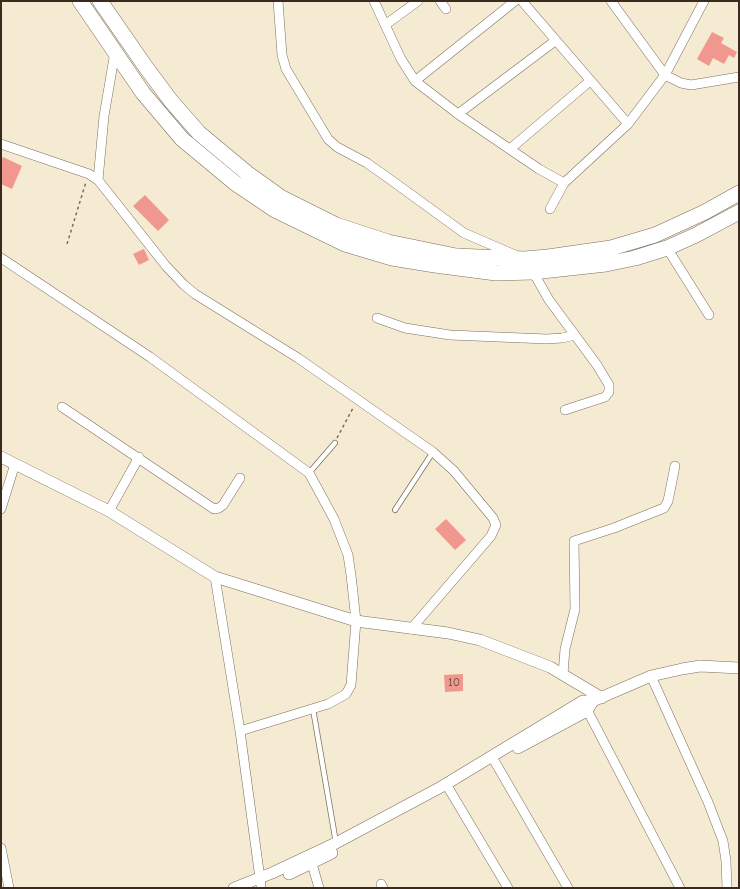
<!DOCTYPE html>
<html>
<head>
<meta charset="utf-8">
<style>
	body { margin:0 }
	#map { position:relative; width:740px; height:889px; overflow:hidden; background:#f5ebd3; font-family:"Comic Neue",sans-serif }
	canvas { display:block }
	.frame { position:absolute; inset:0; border:2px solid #3b2a1e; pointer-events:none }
</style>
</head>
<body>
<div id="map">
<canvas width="740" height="889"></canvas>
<div class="frame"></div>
</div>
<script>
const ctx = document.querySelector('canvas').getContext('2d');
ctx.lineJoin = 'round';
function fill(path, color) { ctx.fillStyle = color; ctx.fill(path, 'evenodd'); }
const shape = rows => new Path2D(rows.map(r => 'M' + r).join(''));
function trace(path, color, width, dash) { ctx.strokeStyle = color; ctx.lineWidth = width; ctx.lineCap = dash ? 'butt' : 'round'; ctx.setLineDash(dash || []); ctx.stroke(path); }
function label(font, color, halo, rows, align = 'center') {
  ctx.font = font + ' "Comic Neue",sans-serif'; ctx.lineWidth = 4; ctx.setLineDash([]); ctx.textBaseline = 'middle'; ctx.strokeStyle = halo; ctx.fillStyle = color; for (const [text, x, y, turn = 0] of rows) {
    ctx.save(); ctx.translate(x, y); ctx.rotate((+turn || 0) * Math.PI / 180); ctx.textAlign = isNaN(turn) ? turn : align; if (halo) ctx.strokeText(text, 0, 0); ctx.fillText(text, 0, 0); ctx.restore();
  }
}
fill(shape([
	[712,32,724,38,721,43,737,52,734,58,729,55,724,64,713,58,709,66,697,59],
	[3,157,22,166,12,189,1,184,1,162],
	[145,195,169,220,158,231,133,206],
	[144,249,149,260,139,265,133,254],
	[446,519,466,540,455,550,435,529],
	[463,674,463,691,445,692,444,675]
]), '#f0988f');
const service = shape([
	[309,473,335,443],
	[395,510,433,452],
	[313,709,336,843]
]);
const minor = shape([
	[278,1,282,55,286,69,328,139,337,147,367,163,391,180,464,233,515,255],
	[374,1,401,59,415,81,458,114,539,169,564,183],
	[440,1,446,9],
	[522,1,628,124],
	[611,1,665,75,681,83,691,85,739,77],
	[385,25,418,1],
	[415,81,515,1],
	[458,114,555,41],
	[1,144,89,174,98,180,166,266,184,285,195,294,298,358,433,452,454,471,493,518,496,525,491,536,411,629],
	[510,149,590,81],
	[98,180,104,116,115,52],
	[550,209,564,183,628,124,665,75,704,1],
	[667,248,709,315],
	[1,258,150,357,309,473,334,519,348,555,351,575,356,621,351,685,346,694,328,704,240,731],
	[533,272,549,300,597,365,609,385,609,392,605,397,565,410],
	[377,318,405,328,450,335,547,339,562,338,575,335],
	[62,407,214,509,219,508,223,505,240,478],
	[1,509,15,464],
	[109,511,139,457],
	[215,577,240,731,261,886],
	[563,674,565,649,575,609,574,541,614,528,664,508,668,501,675,466],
	[651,676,708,802,723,841,726,861,727,888],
	[585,706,680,888],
	[495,762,568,888],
	[449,789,508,888],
	[1,848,9,888],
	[310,857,319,888],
	[381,884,383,888]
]);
const tertiary = shape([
	[1,457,109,511,215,577,356,621,448,633,480,640,550,667,602,698],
	[518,748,587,711,593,701],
	[289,874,332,853],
	[234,888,272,873,336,843,441,787,583,701,593,701,651,676,682,669,700,666,739,668]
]);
const trunk = shape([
	[80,1,143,93,182,139,235,183,275,210,345,244,392,258,435,265,496,273,533,272,606,264,635,258,667,248,696,235,739,212],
	[100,1,145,66,171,101,199,133,247,173,282,198,336,225,388,242,456,256,524,259,548,257,611,248,655,235,705,212,739,193]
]);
trace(service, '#7c6e5d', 6);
trace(minor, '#7c6e5d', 10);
trace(tertiary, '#7c6e5d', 12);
trace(trunk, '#7c6e5d', 16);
trace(shape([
	[67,244,86,182],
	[337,438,353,408]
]), '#7c6e5d', 1.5, [3, 3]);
trace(service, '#fff', 4.5);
trace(minor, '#fff', 9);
trace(tertiary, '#fff', 11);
trace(trunk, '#fff', 15);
label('12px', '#68463a', null, [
	["10",454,683]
]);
</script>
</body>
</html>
